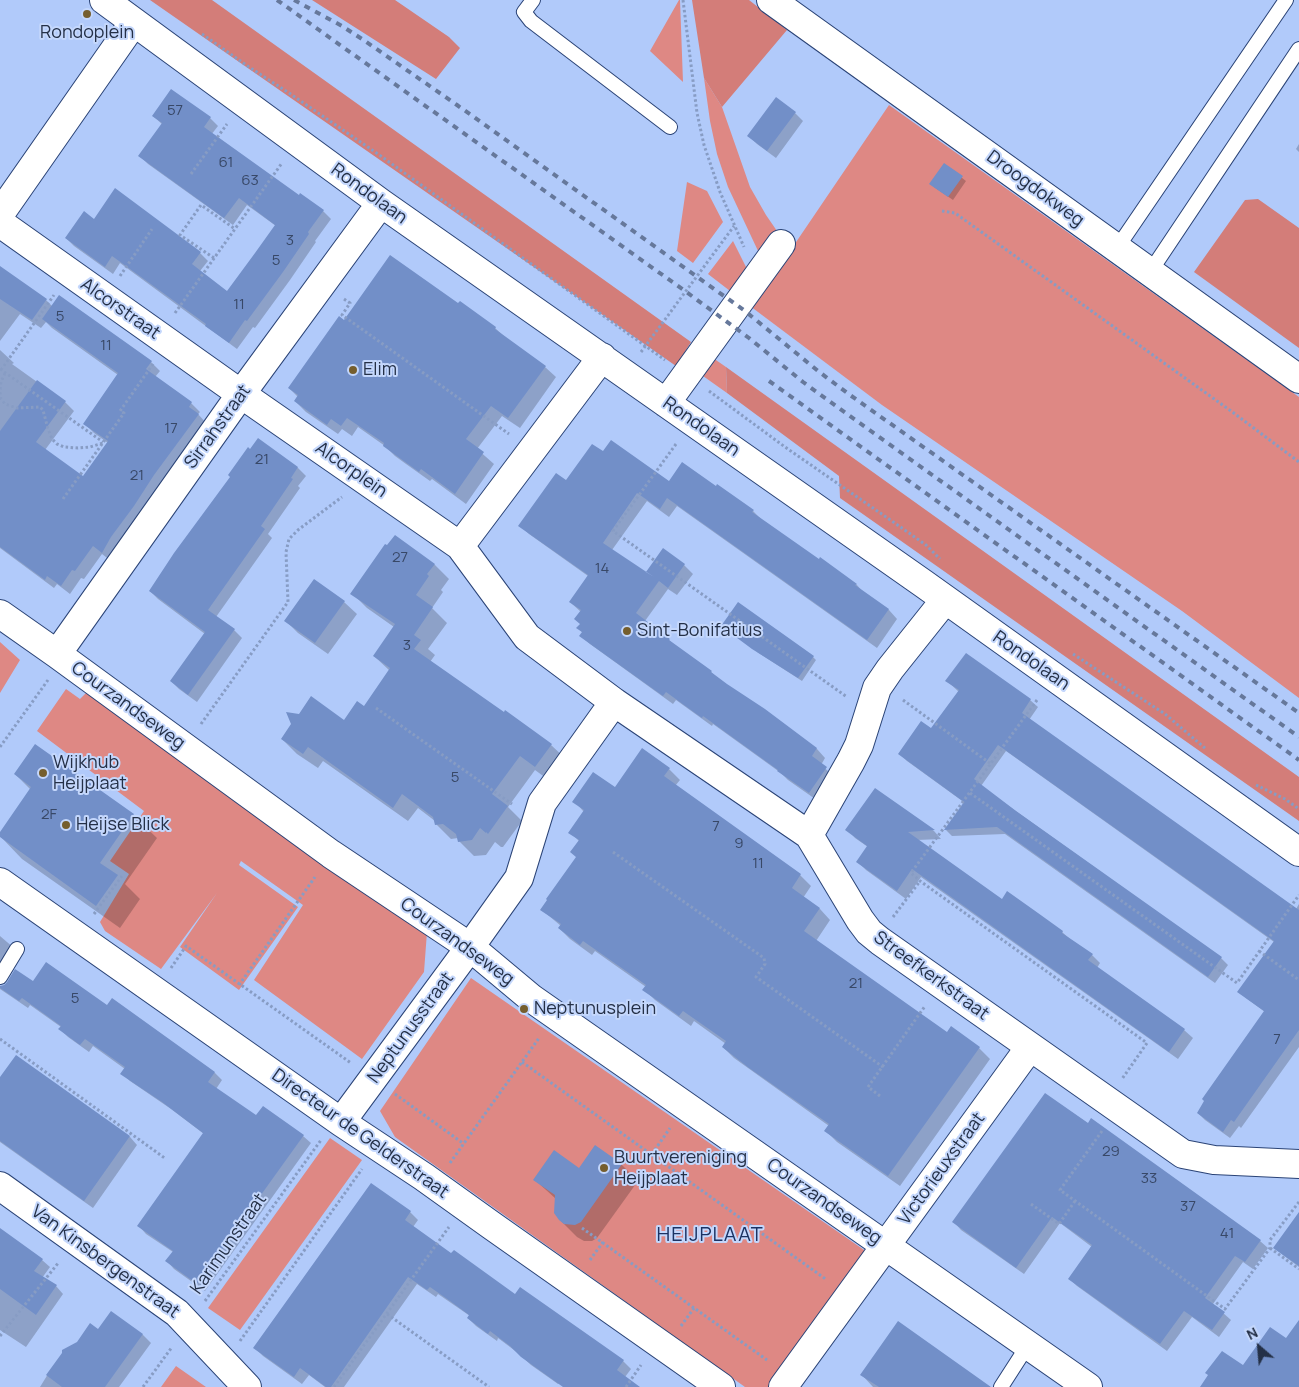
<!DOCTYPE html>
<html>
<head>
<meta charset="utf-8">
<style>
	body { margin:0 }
	#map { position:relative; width:1299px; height:1387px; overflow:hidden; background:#b1cafa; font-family:Manrope,sans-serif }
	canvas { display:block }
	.north { position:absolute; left:1234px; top:1322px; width:50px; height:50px; -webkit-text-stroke:4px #c4d7fc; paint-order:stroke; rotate:333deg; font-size:14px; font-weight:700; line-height:20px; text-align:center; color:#243047 }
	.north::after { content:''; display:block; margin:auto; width:18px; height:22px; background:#243047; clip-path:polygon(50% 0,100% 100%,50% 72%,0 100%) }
</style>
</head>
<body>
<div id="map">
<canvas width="1299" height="1387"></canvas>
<div class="north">N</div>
</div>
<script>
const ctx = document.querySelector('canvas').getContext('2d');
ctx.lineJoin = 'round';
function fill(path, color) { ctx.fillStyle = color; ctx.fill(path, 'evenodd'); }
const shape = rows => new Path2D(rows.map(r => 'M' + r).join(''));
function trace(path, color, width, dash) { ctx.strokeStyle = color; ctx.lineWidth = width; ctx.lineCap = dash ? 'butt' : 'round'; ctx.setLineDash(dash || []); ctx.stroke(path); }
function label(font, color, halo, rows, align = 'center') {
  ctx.font = font + ' Manrope,sans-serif'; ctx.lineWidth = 4; ctx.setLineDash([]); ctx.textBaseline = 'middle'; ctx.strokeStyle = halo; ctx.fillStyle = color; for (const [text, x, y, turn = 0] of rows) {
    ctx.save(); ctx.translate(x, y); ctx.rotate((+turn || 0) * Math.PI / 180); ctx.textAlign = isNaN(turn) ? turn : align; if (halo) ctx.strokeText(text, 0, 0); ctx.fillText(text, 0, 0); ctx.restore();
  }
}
fill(shape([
	[679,0,680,0,683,82,650,51],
	[704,78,722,107,750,187,766,215,777,231,759,253,728,187,717,154,710,121],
	[889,105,1299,397,1299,698,1182,611,882,405,750,306,790,251],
	[687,182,707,191,723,222,693,263,677,251],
	[733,241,749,273,734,294,708,274],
	[713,358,726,367,727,393,703,376],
	[0,642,20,660,0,693],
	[66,689,80,699,88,691,427,932,424,972,362,1059,254,980,303,905,241,861,239,865,298,907,239,990,180,947,217,893,161,969,105,931,100,922,129,874,110,861,144,811,37,731],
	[471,978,867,1252,769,1387,745,1387,395,1137,380,1111],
	[330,1138,362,1160,240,1330,208,1308],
	[176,1366,206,1387,161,1387]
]), '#de8884');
fill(shape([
	[150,0,212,0,691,342,676,366],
	[312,0,395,0,449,37,460,48,436,79],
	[692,0,749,0,787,30,722,107,704,78],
	[1258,199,1299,228,1299,348,1194,272,1245,200],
	[726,367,1299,777,1299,821,840,498,839,476,727,393]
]), '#d37d79');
fill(shape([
	[795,113,803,121,776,158,757,144,749,136],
	[153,116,210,118,218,126,211,135,299,197,323,211,331,219,315,241,316,242,290,280,255,328,253,327,237,349,120,263,113,274,74,246,66,238,94,220,200,253,208,261,200,271,228,293,276,226,247,205,233,225,148,164,140,156,163,125],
	[1299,144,1299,152,1296,149],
	[944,164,966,181,953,200,934,187],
	[0,274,46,300,52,306,151,362,160,371,155,377,191,403,200,412,198,414,207,424,111,561,102,554,84,579,81,578,70,594,57,584,54,588,0,548,0,350,14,363,12,364,65,402,74,411,45,450,83,478,108,443,94,433,85,424,118,375,52,328,46,322,41,328,20,314,0,341],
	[458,305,495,328,506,338,545,367,556,377,520,428,502,416,477,449,494,464,466,504,432,479,430,481,406,464,395,456,385,446,358,427,352,436,342,429,338,434,306,412,295,401,298,397,289,388,345,321],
	[258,440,298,468,306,476,298,486,300,488,268,534,272,538,216,617,234,630,242,638,197,702,179,689,171,681,205,634,158,599,150,591],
	[603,453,669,482,753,511,762,520,819,561,821,559,856,584,865,594,889,610,897,619,877,648,677,506,669,517,647,501,612,550,652,577,684,565,693,574,677,595,668,589,645,621,669,640,677,648,711,672,717,678,764,710,817,749,825,758,821,765,835,777,818,801,788,780,781,773,713,724,712,726,676,700,673,704,590,644,581,636,583,633,578,628,581,624,581,612,570,602,588,576,529,534,520,525,566,482],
	[395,537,435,565,449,579,441,590,443,592,432,608,447,623,428,649,435,655,430,662,551,745,566,759,550,781,535,770,508,807,522,821,503,847,501,847,495,842,486,855,474,856,459,841,458,838,451,839,436,824,435,821,418,808,408,821,323,761,318,768,297,754,282,739,345,722,364,707,390,671,374,656,394,627,367,608,352,593],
	[344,602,357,614,328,654,298,633,286,621],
	[757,652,813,657,816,660,802,681],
	[966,655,1030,700,1038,707,1029,720,1296,909,1299,904,1299,1047,1241,1128,1239,1126,1230,1138,1205,1120,1198,1113,1265,1012,1246,998,1239,991,1274,942,1006,751,981,786,1221,958,1228,965,1215,983,1005,834,952,836,946,830,965,803,907,761,900,754,931,730,959,692,947,681],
	[669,769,680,780,675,786,800,875,811,886,803,898,820,909,830,920,816,941,947,1034,952,1028,979,1048,990,1059,900,1186,837,1142,826,1131,829,1126,734,1058,723,1047,726,1044,694,1021,691,1026,655,1000,644,989,646,987,595,951,592,955,570,939,559,928,561,926,542,910,577,858,579,841,570,832,584,812,574,801,615,789],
	[15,774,133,815,157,838,125,884,140,899,120,928,22,859,0,836,0,834,31,790],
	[875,789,934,831,941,839,917,840,1002,900,1007,893,1062,932,1070,939,1092,955,1100,963,1097,968,1184,1030,1193,1038,1178,1059,921,877,906,899,866,870,858,862,868,847,855,838,847,829],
	[0,936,14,948,0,982],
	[33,983,108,1007,112,1000,215,1073,222,1080,216,1089,257,1117,303,1136,311,1143,205,1291,174,1269,167,1261,173,1252,146,1234,139,1226,204,1134,171,1109,130,1081,122,1073,125,1069,93,1046,89,1052,68,1037,60,1029,61,1027,30,1005,28,1008,0,989,0,987],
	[17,1057,130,1137,137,1145,93,1208,0,1142,0,1079],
	[1045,1094,1260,1241,1268,1248,1253,1269,1243,1262,1213,1304,1231,1320,1219,1337,1192,1317,1167,1351,1077,1286,1070,1279,1092,1247,1060,1223,1024,1274,961,1230,954,1222],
	[595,1146,622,1165,638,1181,597,1238,592,1241,584,1241,577,1237,560,1220,556,1199,535,1180,579,1170],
	[371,1184,410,1212,418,1220,413,1227,451,1255,623,1361,631,1369,625,1377,638,1387,567,1387,560,1382,558,1384,531,1365,518,1353,498,1338,497,1341,476,1326,468,1318,470,1316,438,1294,436,1297,417,1284,344,1387,325,1387,309,1375,302,1384,263,1356,255,1348],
	[1299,1214,1299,1267,1283,1255,1275,1248],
	[0,1230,42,1260,50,1267,42,1278,56,1286,63,1294,26,1347,0,1330],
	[112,1313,143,1335,151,1343,119,1387,40,1387,48,1374,98,1331],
	[862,1375,989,1387,873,1387]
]), '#0003');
fill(shape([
	[171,89,211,117,204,127,299,195,300,193,324,210,308,232,309,234,283,272,247,321,245,320,229,343,205,326,206,324,112,256,105,267,65,238,84,211,94,219,115,188,201,252,192,264,227,291,255,253,275,225,239,198,224,218,138,156,162,123,152,116],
	[776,97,796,112,767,151,747,136],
	[944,163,963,176,948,197,929,184],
	[390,255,458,303,460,301,496,327,495,329,546,366,508,418,491,406,466,439,484,452,455,494,421,469,419,472,394,454,383,446,384,443,347,418,341,426,331,419,327,425,294,401,298,395,288,388,339,316,344,320],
	[0,266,47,299,32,320,0,299],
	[59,295,152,361,146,369,192,402,189,407,199,414,154,475,134,506,111,537,102,553,93,546,75,571,72,570,61,586,47,576,45,580,0,547,0,431,37,380,66,401,36,442,83,476,108,441,83,424,118,373,42,319],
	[258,438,298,467,291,478,293,479,261,526,265,529,208,610,235,629,188,695,170,681,205,632,149,591,174,553,230,477,228,475,248,447,250,449],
	[611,440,669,481,682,462,716,486,717,484,754,510,752,512,819,559,820,557,857,584,855,585,889,609,867,640,667,498,660,509,637,493,603,543,654,577,646,572,663,548,685,564,668,588,659,581,636,613,670,639,669,640,712,671,711,672,727,684,765,709,817,748,812,756,827,767,809,793,777,771,778,770,703,716,702,718,666,692,663,696,579,636,582,632,576,628,580,624,574,619,581,610,569,602,588,575,518,526,556,473,566,480,592,444,603,451],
	[395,535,435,564,427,574,429,576,416,595,433,607,414,635,421,640,414,649,504,712,505,710,552,744,535,767,520,756,492,794,508,806,488,834,486,832,486,833,480,828,472,840,458,842,456,834,443,824,435,825,433,817,402,794,393,808,308,747,303,754,281,739,291,724,286,712,299,714,311,696,344,720,357,701,364,706,390,668,373,656,395,624,350,594,385,544,387,545],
	[314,579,345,601,315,643,284,621],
	[738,602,814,656,798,678,752,649,721,626],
	[966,653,1031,699,1022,713,1299,910,1299,1030,1234,1122,1231,1120,1223,1132,1197,1113,1204,1101,1202,1099,1264,1011,1237,992,1274,941,998,745,974,779,1016,811,1222,957,1208,977,997,827,944,830,964,802,898,754,921,721,931,728,959,690,945,681],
	[35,744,134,814,100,863,118,875,96,906,0,837,0,832,31,787,14,774],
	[642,748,670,768,664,776,801,874,792,888,820,908,804,931,947,1032,951,1026,980,1047,888,1176,824,1131,829,1124,749,1068,722,1047,726,1041,683,1011,679,1016,661,1003,642,990,646,985,583,941,580,945,558,928,561,924,540,910,547,900,546,899,576,857,570,852,579,840,568,833,584,810,572,802,593,772,615,787],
	[875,788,935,830,908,832,1002,899,1007,891,1038,913,1063,931,1062,933,1093,954,1088,960,1185,1029,1169,1052,912,869,897,891,856,862,867,846,845,830],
	[46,962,107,1005,112,998,215,1072,208,1082,256,1115,263,1106,304,1135,197,1284,165,1261,173,1251,137,1226,203,1133,162,1102,120,1074,125,1067,85,1039,80,1045,58,1029,61,1026,22,998,19,1001,0,988,0,986,4,985,7,982,15,969,33,981],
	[16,1055,130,1136,84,1201,0,1141,0,1077],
	[1045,1093,1088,1123,1091,1118,1261,1240,1245,1262,1235,1256,1205,1298,1225,1312,1212,1330,1184,1311,1160,1344,1127,1321,1068,1279,1092,1245,1052,1217,1016,1268,952,1222],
	[595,1145,622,1164,581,1222,575,1225,564,1224,559,1220,554,1213,555,1195,533,1180,554,1150,579,1168],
	[371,1183,411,1211,405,1220,451,1253,454,1250,515,1294,520,1287,624,1360,617,1370,640,1387,563,1387,521,1357,510,1346,490,1331,488,1334,467,1318,469,1315,450,1301,430,1287,427,1290,408,1277,331,1387,326,1387,300,1368,294,1377,253,1348],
	[1299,1212,1299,1266,1273,1248],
	[0,1228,43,1259,34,1271,57,1285,36,1315,0,1289],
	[111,1311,143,1334,105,1387,62,1387,46,1375,62,1353,62,1350,77,1342,90,1323,98,1329],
	[1299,1320,1299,1387,1200,1387,1208,1375,1205,1373,1222,1351,1243,1365,1270,1327,1286,1338],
	[898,1321,991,1387,879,1387,860,1375]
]), '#728fc8');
const lane = shape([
	[533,0,524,12,531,21,670,127],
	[1117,248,1286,0],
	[1150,272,1299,49],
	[0,977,17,949],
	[1001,1387,1028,1345]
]);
const street = shape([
	[104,0,381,203,924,584,1299,852],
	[771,0,1299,379],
	[0,214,134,22],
	[0,223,241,394,460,546,527,637,614,702,809,835,860,920,869,932,880,941,1183,1154,1214,1160,1299,1164],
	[666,403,781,244],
	[460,546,602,357],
	[0,614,57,654,331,854,470,947,531,998,1088,1387],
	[57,654,241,394,381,203],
	[809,835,851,761,859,745,877,688,890,669,945,600],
	[0,882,341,1122,424,1177,491,1225,721,1387],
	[341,1122,470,947,519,878,542,803,614,702],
	[0,1186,177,1313,247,1387],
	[783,1387,1030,1047]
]);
trace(lane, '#2a4376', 16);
trace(street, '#2a4376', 30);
trace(shape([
	[683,0,697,113,704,145,720,192,744,247],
	[202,34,249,67,289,93,378,154,665,360],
	[191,174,227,124],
	[942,211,955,213,1231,411,1299,462],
	[214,258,180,235,201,205,235,229],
	[120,276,152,229],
	[344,299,350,303,342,315,509,434],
	[175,313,282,163],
	[641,352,734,226],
	[0,369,103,442],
	[1,370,54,295],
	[5,373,1,382,0,392,1,399,5,404,17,408,40,407,43,410,48,429,52,439,57,444,64,447,78,448,90,447,103,443],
	[709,391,785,447,899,526,926,545,940,559],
	[676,444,613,531,847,697],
	[63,499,124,413,120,411,153,364],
	[1073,654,1165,714,1206,749],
	[903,700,991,764],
	[1037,700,911,873,920,881,1147,1043,1122,1079],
	[376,708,512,804],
	[201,724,288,602,286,552,289,539,298,530,342,497],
	[0,747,48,680],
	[1256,785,1285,799,1299,809],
	[970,793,1237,983,1299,895],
	[613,852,764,958,765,964,756,977,883,1067],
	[94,914,122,876],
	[893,917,920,881],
	[1259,951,1299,980],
	[171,968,186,946,351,1063],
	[239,985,315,877],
	[0,1039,166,1159],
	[522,1062,827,1280],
	[395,1094,464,1144],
	[880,1096,868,1087,925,1006],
	[1102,1131,1060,1190,1225,1309,1270,1248,1270,1240,1299,1202],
	[652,1154,670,1128],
	[450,1163,539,1038],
	[1031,1204,1059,1224,1075,1201],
	[582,1228,767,1360],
	[1270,1248,1299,1269],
	[590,1260,603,1242],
	[205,1301,321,1140],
	[387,1314,489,1387],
	[681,1326,694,1308],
	[0,1336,59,1262],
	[240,1341,362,1169],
	[143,1387,172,1347],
	[334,1387,449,1227],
	[626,1387,641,1365]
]), '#879cc4', 3, [2.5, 2.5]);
trace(lane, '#fff', 14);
trace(street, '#fff', 28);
trace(shape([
	[277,0,685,291,749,338,803,382,847,414,1299,737],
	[294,0,342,26,365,41,457,105,745,311,818,371,850,395,1299,713],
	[769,381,1299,760]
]), '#66789b', 4, [6, 6]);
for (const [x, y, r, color] of [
	[87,14,5,"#755e2e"],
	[353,370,5,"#755e2e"],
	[627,631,5,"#755e2e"],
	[43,773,5,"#755e2e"],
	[66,825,5,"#755e2e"],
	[524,1009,5,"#755e2e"],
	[604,1168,5,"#755e2e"]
]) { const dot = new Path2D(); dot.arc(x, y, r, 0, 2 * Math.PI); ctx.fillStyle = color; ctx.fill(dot); trace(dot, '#c4d7fc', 2); }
label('15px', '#384867', null, [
	["57",175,111],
	["61",226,163],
	["63",250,181],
	["3",290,241],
	["5",276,261],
	["11",239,305],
	["5",60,317],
	["11",106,346],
	["17",171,429],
	["21",262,460],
	["21",137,476],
	["27",400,558],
	["14",602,569],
	["3",407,646],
	["5",455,778],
	["2F",49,815],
	["7",716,827],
	["9",739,844],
	["11",758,864],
	["21",856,984],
	["5",75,999],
	["7",1277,1040],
	["29",1111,1152],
	["33",1149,1179],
	["37",1188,1207],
	["41",1227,1234]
]);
label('18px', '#243047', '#c4d7fc', [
	["Rondoplein",87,33,"center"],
	["Elim",363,370],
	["Sint-Bonifatius",637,631],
	["Wijkhub",53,763],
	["Heijplaat",53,784],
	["Heijse Blick",76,825],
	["Neptunusplein",534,1009],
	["Buurtvereniging",614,1158],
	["Heijplaat",614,1179]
], 'left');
label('18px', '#243047', '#c4d7fc', [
	["Droogdokweg",1035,189,36],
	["Rondolaan",369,194,36],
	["Alcorstraat",120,309,35],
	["Sirrahstraat",218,427,-54],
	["Rondolaan",701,427,35],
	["Alcorplein",351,470,35],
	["Rondolaan",1031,661,35],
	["Courzandseweg",128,706,36],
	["Courzandseweg",457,942,36],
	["Streefkerkstraat",931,976,36],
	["Neptunusstraat",411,1028,-54],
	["Directeur de Gelderstraat",360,1134,35],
	["Victorieuxstraat",942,1169,-54],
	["Courzandseweg",824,1202,35],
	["Karimunstraat",229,1244,-55],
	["Van Kinsbergenstraat",105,1262,36]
]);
ctx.letterSpacing = '1px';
label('20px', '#1b3263', '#c4d7fc', [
	["HEIJPLAAT",710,1235]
]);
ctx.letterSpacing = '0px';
</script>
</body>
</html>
